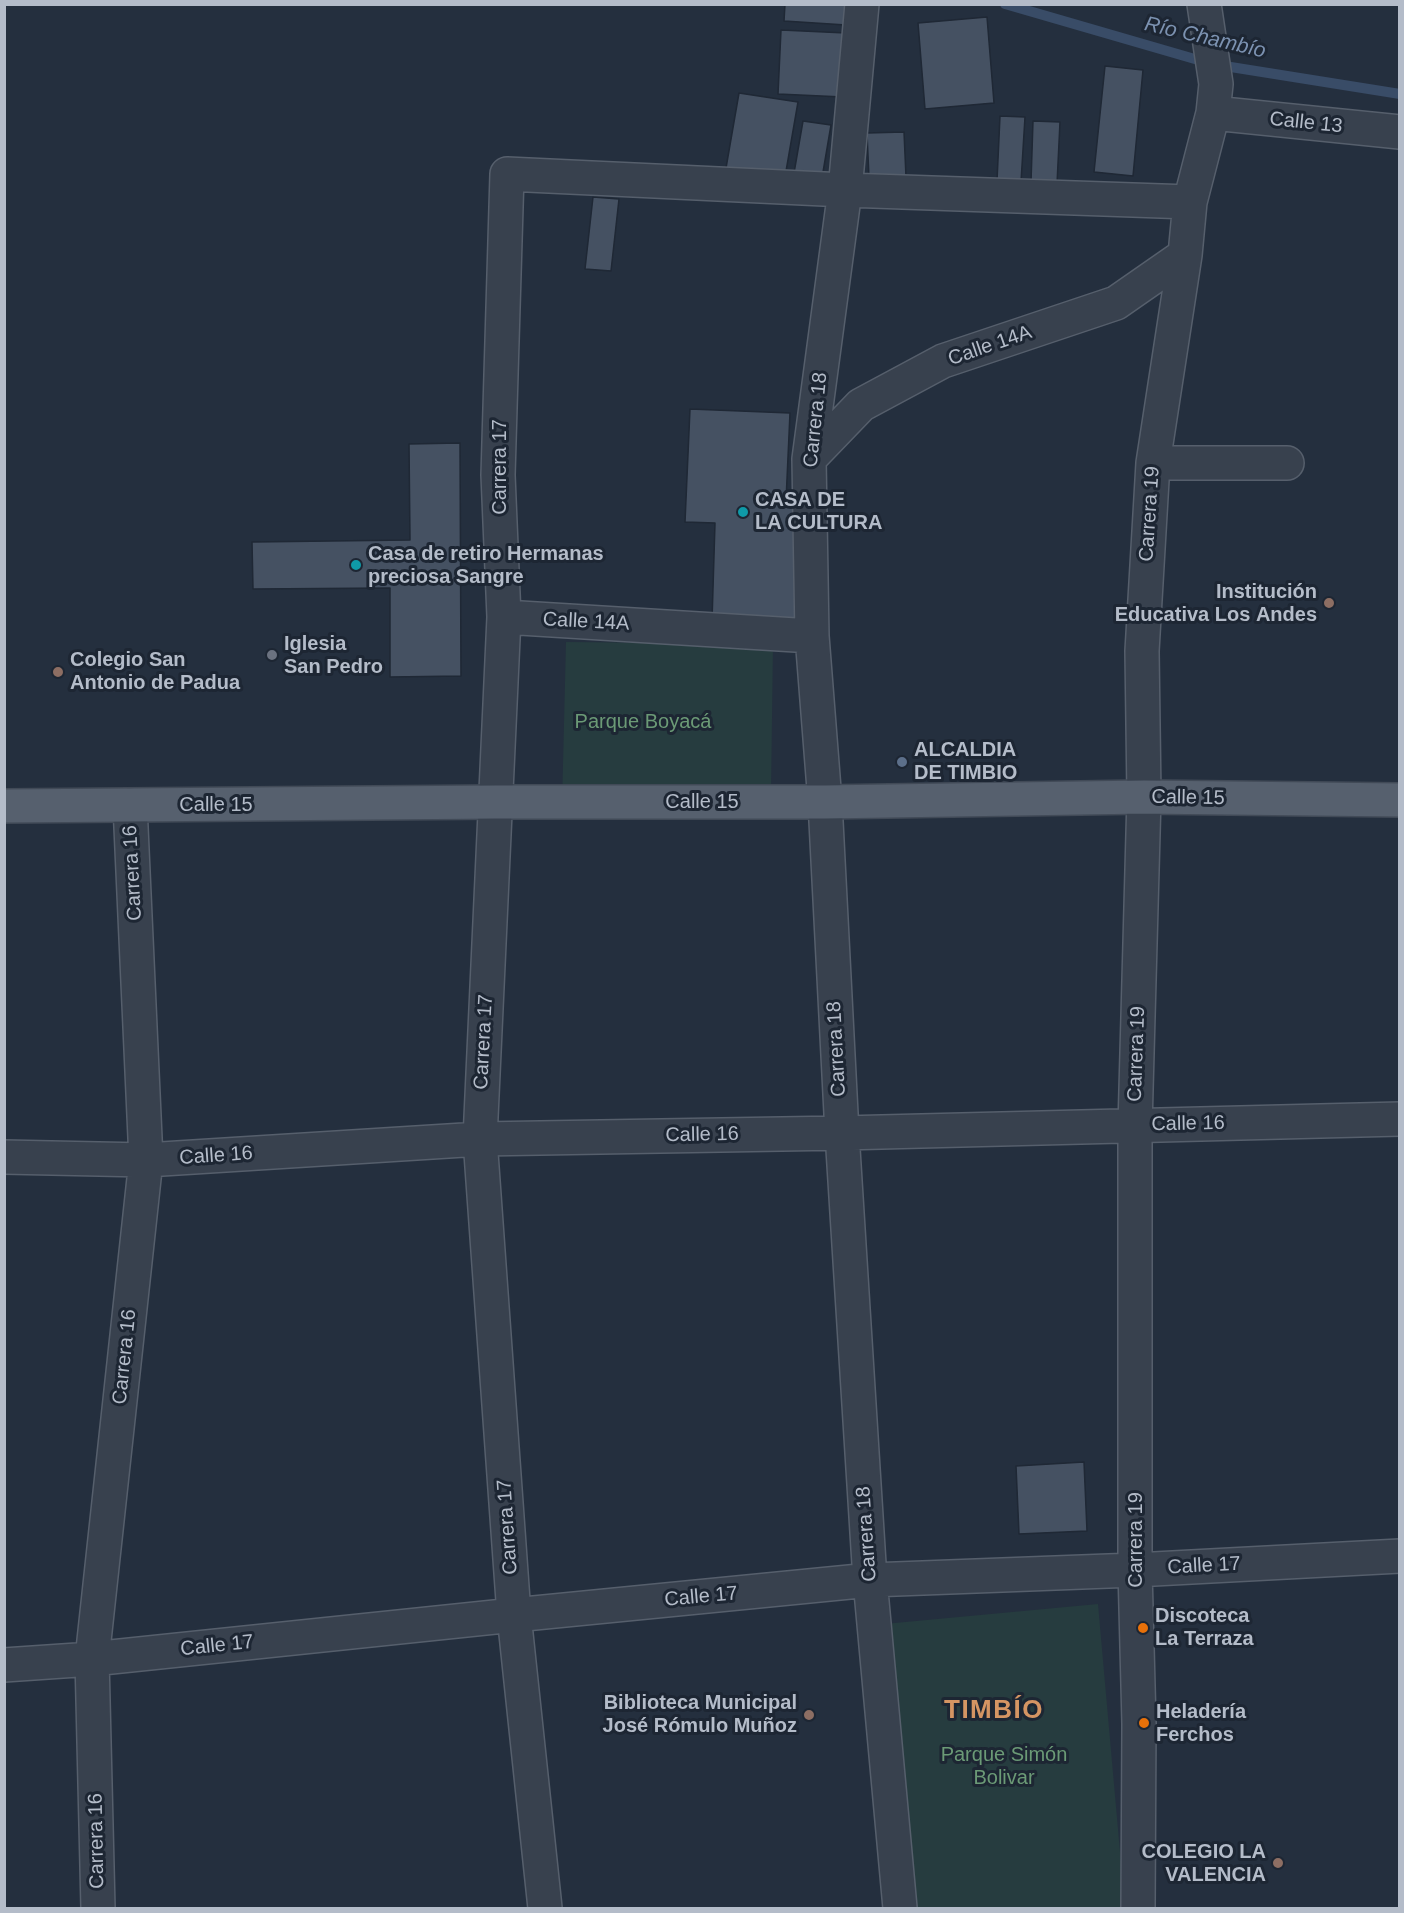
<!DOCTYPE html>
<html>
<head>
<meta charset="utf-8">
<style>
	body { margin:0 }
	#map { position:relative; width:1404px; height:1913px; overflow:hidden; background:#242f3e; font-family:Arial,sans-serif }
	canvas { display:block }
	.frame { position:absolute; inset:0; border:6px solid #b4bcc9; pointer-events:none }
</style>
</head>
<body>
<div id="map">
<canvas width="1404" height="1913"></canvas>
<div class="frame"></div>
</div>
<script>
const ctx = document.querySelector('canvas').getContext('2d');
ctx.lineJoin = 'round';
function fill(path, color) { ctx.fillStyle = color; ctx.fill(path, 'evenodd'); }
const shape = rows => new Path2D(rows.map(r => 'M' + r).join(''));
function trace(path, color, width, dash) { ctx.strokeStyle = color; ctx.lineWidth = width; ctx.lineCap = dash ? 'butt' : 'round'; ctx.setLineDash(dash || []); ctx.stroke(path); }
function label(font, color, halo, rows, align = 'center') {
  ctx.font = font + ' Arial,sans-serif'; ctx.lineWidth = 6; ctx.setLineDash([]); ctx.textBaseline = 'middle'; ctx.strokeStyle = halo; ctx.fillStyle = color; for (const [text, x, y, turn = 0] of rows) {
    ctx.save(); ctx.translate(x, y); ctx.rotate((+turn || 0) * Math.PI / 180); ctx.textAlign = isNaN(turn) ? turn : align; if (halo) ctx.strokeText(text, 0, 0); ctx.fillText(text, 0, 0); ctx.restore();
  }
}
fill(shape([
	[566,642,773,644,771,793,562,805],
	[1098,1604,1125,1908,909,1908,884,1624]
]), '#263c3f');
trace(shape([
	[1005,4,1212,64,1400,94]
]), '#394c67', 10);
const building = shape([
	[785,4,847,4,846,25,784,21,785,4],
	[987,17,994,103,925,109,918,23,987,17],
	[781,30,846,33,843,97,778,94,781,30],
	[1105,66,1143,70,1133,176,1094,172,1105,66],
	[739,93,798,102,785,177,726,168,739,93],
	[1000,116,1025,117,1021,182,997,181,1000,116],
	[803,121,831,125,822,178,794,173,803,121],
	[1033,121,1060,122,1057,184,1031,182,1033,121],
	[904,132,906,177,869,178,867,133,904,132],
	[593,197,619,199,611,271,585,269,593,197],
	[690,409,790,413,786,501,802,502,797,624,712,621,715,523,685,522,690,409],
	[460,443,461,676,390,677,390,588,253,589,252,542,410,540,409,444,460,443],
	[1084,1462,1087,1531,1019,1534,1016,1466,1084,1462]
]);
fill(building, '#455162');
trace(building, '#1f2835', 1.5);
const minor = shape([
	[862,4,845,190,809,459,812,636,825,802,842,1133,870,1580,900,1908],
	[1213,113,1400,132],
	[809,459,861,405,943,361,1116,303,1185,255],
	[1153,463,1287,463],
	[504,617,812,636],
	[4,1157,146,1160,480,1139,842,1133,1400,1119],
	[4,1665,92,1659,514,1615,870,1580,1135,1570,1400,1556],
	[98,1908,92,1659,146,1160,130,805],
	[545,1908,514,1615,480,1139,504,617,498,475,507,174,845,190,1190,202],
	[1138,1908,1139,1724,1135,1570,1135,1126,1144,797,1142,651,1153,463,1185,255,1190,202,1213,113,1216,84,1204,4]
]);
const major = shape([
	[4,806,496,802,825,802,1144,797,1400,800]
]);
trace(minor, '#565f6c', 36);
trace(major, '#414a57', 36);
trace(minor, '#38414e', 33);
trace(major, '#56606e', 33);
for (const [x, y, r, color] of [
	[743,512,6,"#0f9aa8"],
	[356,565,6,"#0f9aa8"],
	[1329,603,6,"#8d6e63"],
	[272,655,6,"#6b7280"],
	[58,672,6,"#8d6e63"],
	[902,762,6,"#5c6f8a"],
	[1143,1628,6,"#e8710a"],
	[809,1715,6,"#8d6e63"],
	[1144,1723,6,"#e8710a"],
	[1278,1863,6,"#8d6e63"]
]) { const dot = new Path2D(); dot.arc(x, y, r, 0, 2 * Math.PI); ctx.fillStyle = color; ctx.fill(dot); trace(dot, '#1d2633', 2); }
label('20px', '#b4bcc9', '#1d2633', [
	["Calle 13",1306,123,6],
	["Calle 14A",990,346,-19],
	["Carrera 18",816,420,-84],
	["Carrera 17",500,467,-90],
	["Carrera 19",1150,514,-86],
	["Calle 14A",586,622,3],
	["Calle 15",1188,798,1],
	["Calle 15",702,802],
	["Calle 15",216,805],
	["Carrera 16",133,873,-93],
	["Carrera 17",484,1042,-87],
	["Carrera 18",837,1049,-93],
	["Carrera 19",1137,1054,-88],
	["Calle 16",1188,1124,-1],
	["Calle 16",702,1135,-1],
	["Calle 16",216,1156,-4],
	["Carrera 16",125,1357,-84],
	["Carrera 17",508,1527,-94],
	["Carrera 18",867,1534,-94],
	["Carrera 19",1136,1540,-90],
	["Calle 17",1204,1566,-3],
	["Calle 17",701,1597,-5],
	["Calle 17",217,1646,-6],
	["Carrera 16",97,1841,-91]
]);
label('bold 20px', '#b4bcc9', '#1d2633', [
	["CASA DE",755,500],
	["LA CULTURA",755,523],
	["Casa de retiro Hermanas",368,554],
	["preciosa Sangre",368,577],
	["Institución",1317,592,"right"],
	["Educativa Los Andes",1317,615,"right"],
	["Iglesia",284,644],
	["San Pedro",284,667],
	["Colegio San",70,660],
	["Antonio de Padua",70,683],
	["ALCALDIA",914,750],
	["DE TIMBIO",914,773],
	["Discoteca",1155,1616],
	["La Terraza",1155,1639],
	["Biblioteca Municipal",797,1703,"right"],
	["José Rómulo Muñoz",797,1726,"right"],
	["Heladería",1156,1712],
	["Ferchos",1156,1735],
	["COLEGIO LA",1266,1852,"right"],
	["VALENCIA",1266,1875,"right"]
], 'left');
label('20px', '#6b9a76', '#1d2633', [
	["Parque Boyacá",643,722],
	["Parque Simón",1004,1755],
	["Bolivar",1004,1778]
]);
label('italic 21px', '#7c92b1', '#1d2633', [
	["Río Chambío",1205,38,13]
]);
ctx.letterSpacing = '1.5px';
label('bold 26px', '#d59563', '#1d2633', [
	["TIMBÍO",994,1711]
]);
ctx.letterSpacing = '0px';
</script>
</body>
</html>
